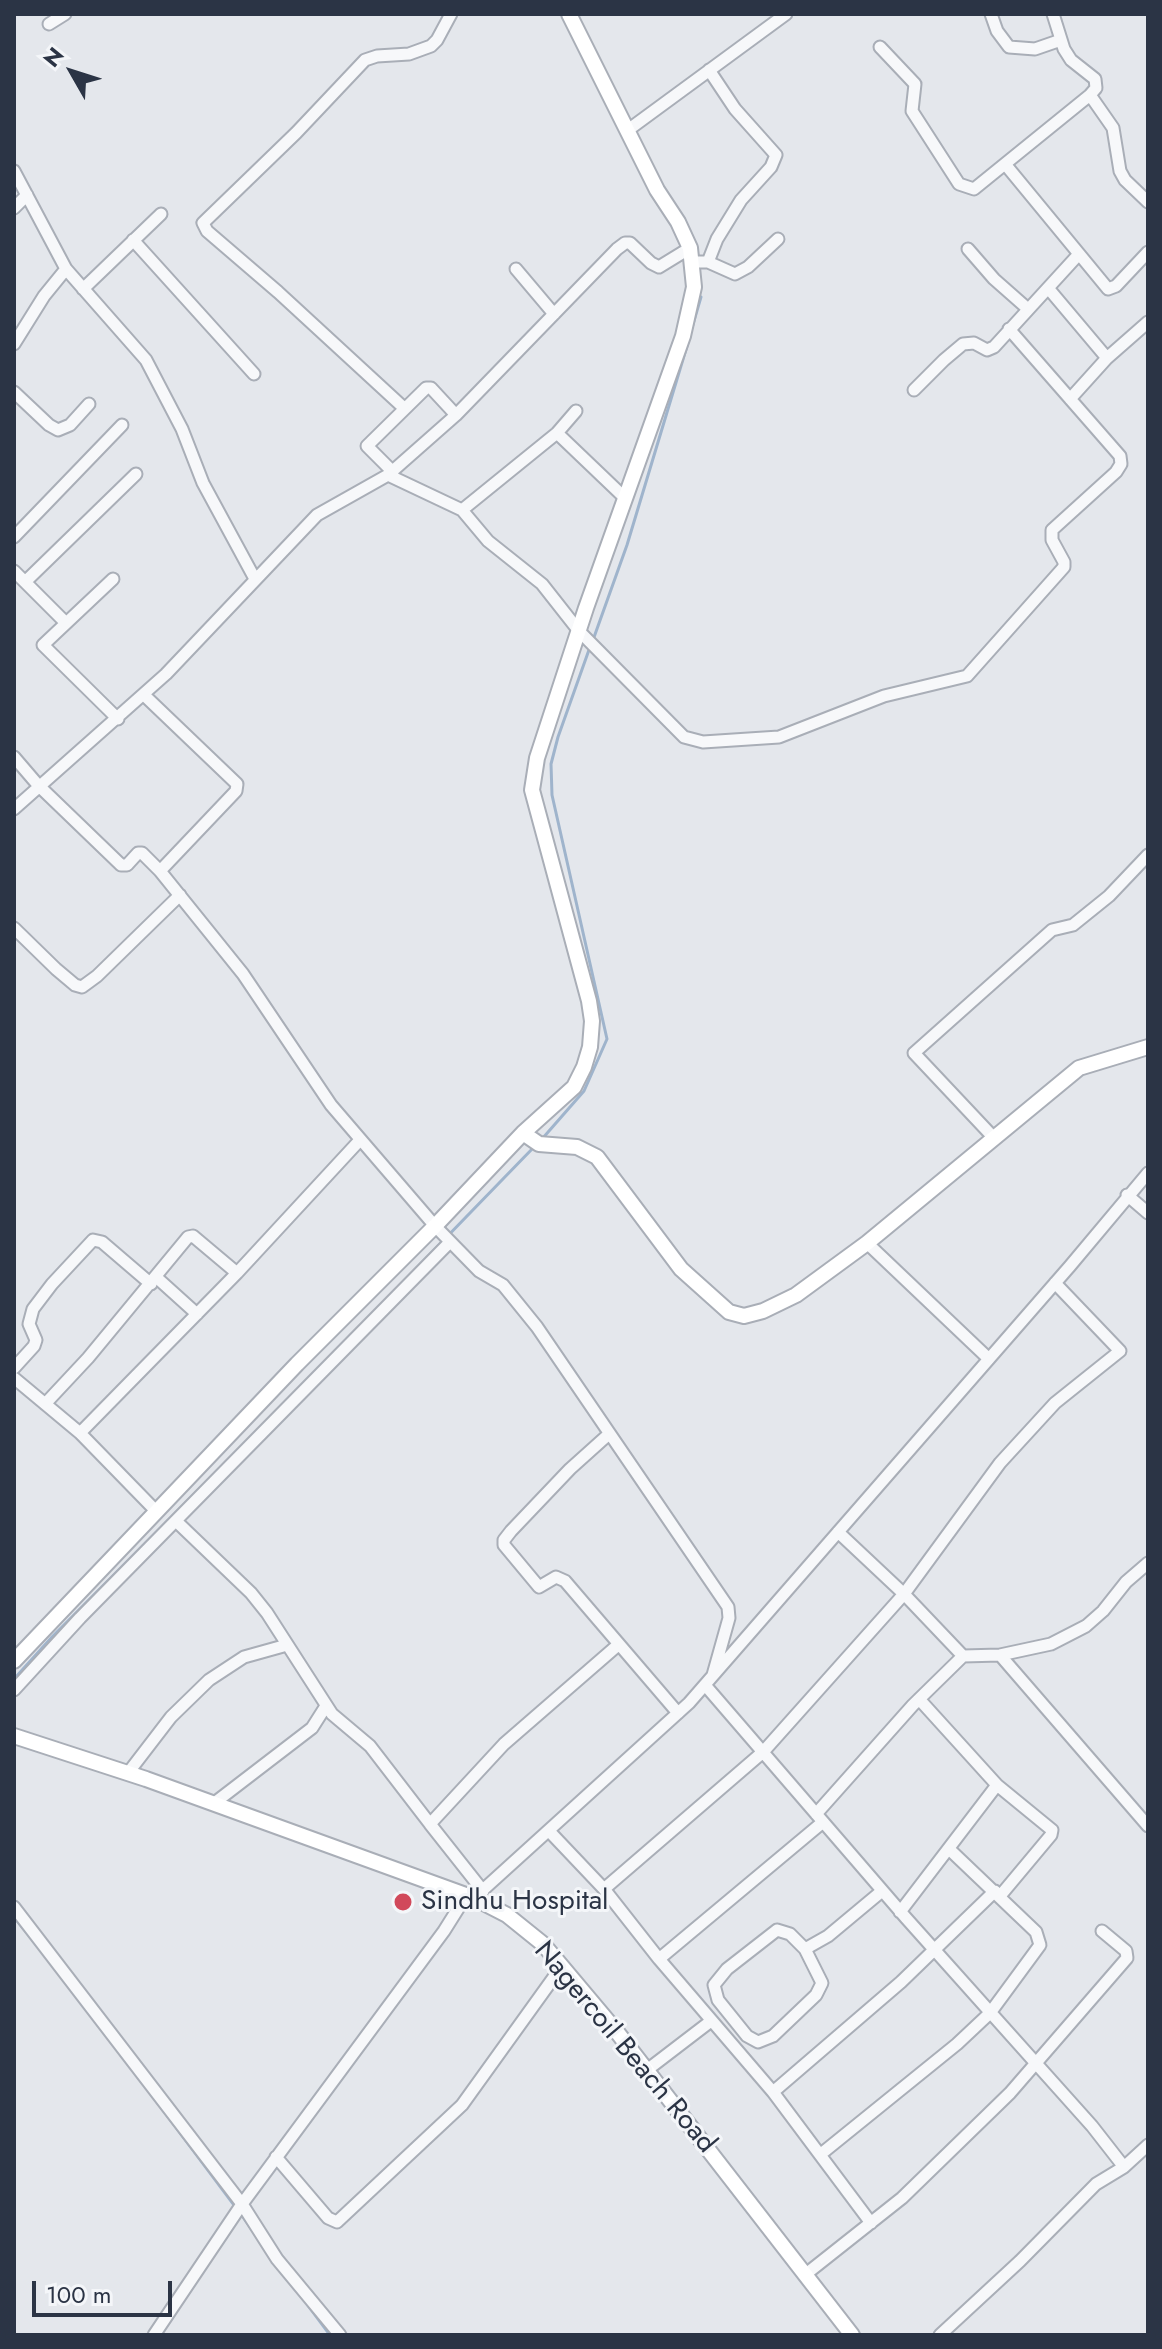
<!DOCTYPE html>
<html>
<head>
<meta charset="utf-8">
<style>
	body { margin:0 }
	#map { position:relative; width:1162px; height:2349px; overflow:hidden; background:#e4e7ec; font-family:Jost,sans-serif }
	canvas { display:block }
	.frame { position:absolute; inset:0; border:16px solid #2b3445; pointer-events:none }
	.north { position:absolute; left:32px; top:32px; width:80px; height:80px; -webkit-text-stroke:6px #f4f6f9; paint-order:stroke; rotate:309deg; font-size:22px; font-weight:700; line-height:32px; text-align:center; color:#2b3445 }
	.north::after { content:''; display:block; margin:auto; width:28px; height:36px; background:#2b3445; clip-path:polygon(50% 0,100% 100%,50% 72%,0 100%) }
	.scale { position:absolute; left:32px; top:2281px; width:140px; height:36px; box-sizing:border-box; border:4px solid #2b3445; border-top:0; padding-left:10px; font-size:24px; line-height:28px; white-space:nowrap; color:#2b3445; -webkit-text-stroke:6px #f4f6f9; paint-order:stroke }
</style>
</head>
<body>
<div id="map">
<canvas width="1162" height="2349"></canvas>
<div class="frame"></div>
<div class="north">N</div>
<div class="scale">100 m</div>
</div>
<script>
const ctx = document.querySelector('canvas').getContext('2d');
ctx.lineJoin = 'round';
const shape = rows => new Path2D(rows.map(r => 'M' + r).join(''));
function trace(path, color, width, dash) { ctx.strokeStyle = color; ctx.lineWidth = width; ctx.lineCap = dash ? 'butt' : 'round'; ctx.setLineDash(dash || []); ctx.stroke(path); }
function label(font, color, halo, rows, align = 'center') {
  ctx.font = font + ' Jost,sans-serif'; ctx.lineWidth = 6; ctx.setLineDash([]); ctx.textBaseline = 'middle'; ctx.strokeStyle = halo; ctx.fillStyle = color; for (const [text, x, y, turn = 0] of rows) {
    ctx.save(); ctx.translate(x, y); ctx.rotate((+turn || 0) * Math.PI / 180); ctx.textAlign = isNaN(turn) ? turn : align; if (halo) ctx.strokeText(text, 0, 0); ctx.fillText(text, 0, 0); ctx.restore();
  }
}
trace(shape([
	[691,331,701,297],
	[593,640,627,545,687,346],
	[542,1139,584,1091,607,1039,552,795,551,764,558,737,590,647],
	[403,1282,534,1147],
	[14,1679,52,1637,227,1461],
	[14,1917,39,1948],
	[151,2094,234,2205],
	[243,2217,252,2230],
	[307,2304,330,2335]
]), '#9fb4cc', 3);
const street = shape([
	[991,14,997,31,1009,47,1035,49,1061,40],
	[49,24,65,14],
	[880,47,915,84,912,111,959,184,974,189,1090,95,1096,88,1095,79,1071,60,1064,49,1053,14],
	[1090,95,1113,128,1120,171,1125,180,1148,202],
	[628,130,786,14],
	[1005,164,1108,289,1116,286,1148,252],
	[14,171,66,269,146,360,182,429,203,483,255,579],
	[14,208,27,195],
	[133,240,254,374],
	[968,249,994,279,1028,309],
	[691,262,708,262,735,274,748,267,778,239],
	[708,262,717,239,741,200,771,167,776,155,735,109,709,70],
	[516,269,554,314],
	[1048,288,1107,358],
	[83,289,161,214],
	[14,344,44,296,66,269],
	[914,390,944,360,963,344,974,343,987,350,994,347,1079,254],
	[14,392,49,425,58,430,70,425,89,404],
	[1070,399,1107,358,1148,322],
	[404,408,278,292,207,231,203,223,296,133,365,60,377,56,409,54,431,46,437,40,451,14],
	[557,433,625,498],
	[393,472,367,446,426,388,431,388,456,415],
	[388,475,462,510,488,541,542,584,579,631,684,737,703,742,779,737,884,696,967,676,1064,567,1064,562,1052,540,1052,530,1116,472,1121,464,1120,456,1009,329],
	[462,510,557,433,576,411],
	[14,537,122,425],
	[14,571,66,623],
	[113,579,43,645,118,719],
	[25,582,136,474],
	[144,695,237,784,236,791,160,871],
	[14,757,38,785,121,865,127,865,138,853,142,853,160,871,243,974,331,1105,435,1226,479,1271,503,1285,537,1327,728,1607,729,1618,713,1675],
	[14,809,166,674,317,515,388,475,456,415,617,249,625,243,630,243,651,263,659,267,690,248],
	[14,928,56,969,75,985,82,987,97,976,180,895],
	[994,1138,914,1053,1052,930,1073,925,1109,896,1148,855],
	[1127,1195,1148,1213],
	[867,1243,989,1359],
	[156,1277,197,1314],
	[14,1368,34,1346,36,1340,29,1324,33,1309,52,1284,93,1240,102,1242,151,1284],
	[14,1378,80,1433,156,1511],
	[45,1404,88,1358,188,1237,193,1236,237,1273],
	[80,1433,237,1273,360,1140],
	[609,1434,570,1469,511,1531,504,1540,504,1545,539,1587,556,1577,565,1581,678,1713],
	[177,1522,251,1593,267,1613,332,1714,370,1746,430,1824],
	[1000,1655,1148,1826],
	[963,1656,1000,1655,1051,1644,1086,1626,1103,1611,1126,1582,1148,1563],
	[705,1685,906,1918,1092,2126,1124,2167],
	[14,1690,80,1618,450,1242],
	[919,1699,997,1785,1052,1830,1051,1835,1000,1896],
	[128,1773,171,1717,209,1680,244,1657,287,1645],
	[213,1804,312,1728,326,1706],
	[816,1814,913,1705,963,1656,904,1594,838,1532],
	[823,1822,659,1959,604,1889,763,1752,904,1594,1000,1463,1055,1403,1120,1351,1055,1283],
	[549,1831,604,1889],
	[483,1891,430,1824,504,1744,618,1645],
	[474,1898,689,1703,1070,1266,1148,1173],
	[14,1907,242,2204,277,2259,340,2335],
	[900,1912,997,1785],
	[777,1930,790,1934,805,1949,822,1983,816,1995,773,2036,758,2042,747,2036,718,2000,714,1985,727,1969,777,1930],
	[805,1949,828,1936,882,1891],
	[659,1959,773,2092],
	[647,2070,711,2021],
	[821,2154,957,2044,990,2013,1040,1945,1036,1932,949,1849],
	[276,2157,328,2218,337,2222,462,2105,562,1966],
	[871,2223,773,2092,901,1982,995,1891],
	[806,2274,902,2198,1010,2093,1127,1958,1126,1951,1102,1931],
	[154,2335,242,2204,444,1931,466,1896],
	[940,2335,1020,2261,1096,2184,1124,2167,1148,2145]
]);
const secondary = shape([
	[523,1133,539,1144,577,1147,597,1157,681,1269,729,1312,744,1316,763,1311,796,1295,867,1243,1079,1068,1148,1047],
	[14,1661,297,1364,435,1226,523,1133,574,1087,584,1067,590,1047,592,1021,589,1001,532,790,537,758,586,608,683,336,694,287,690,248,678,222,657,190,569,14],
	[14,1736,146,1779,474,1898,507,1915,543,1944,617,2032,852,2335]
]);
trace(street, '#a9aeb7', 15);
trace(secondary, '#a9aeb7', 18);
trace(street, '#f7f8fa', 11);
trace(secondary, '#fff', 14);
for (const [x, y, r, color] of [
	[403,1902,10,"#d1495b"]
]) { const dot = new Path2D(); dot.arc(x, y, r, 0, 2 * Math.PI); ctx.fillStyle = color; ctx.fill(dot); trace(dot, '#f4f6f9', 3); }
label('28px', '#2b3445', '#f4f6f9', [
	["Sindhu Hospital",421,1902]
], 'left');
label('28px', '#2b3445', '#f4f6f9', [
	["Nagercoil Beach Road",624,2048,50]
]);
</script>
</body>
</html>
